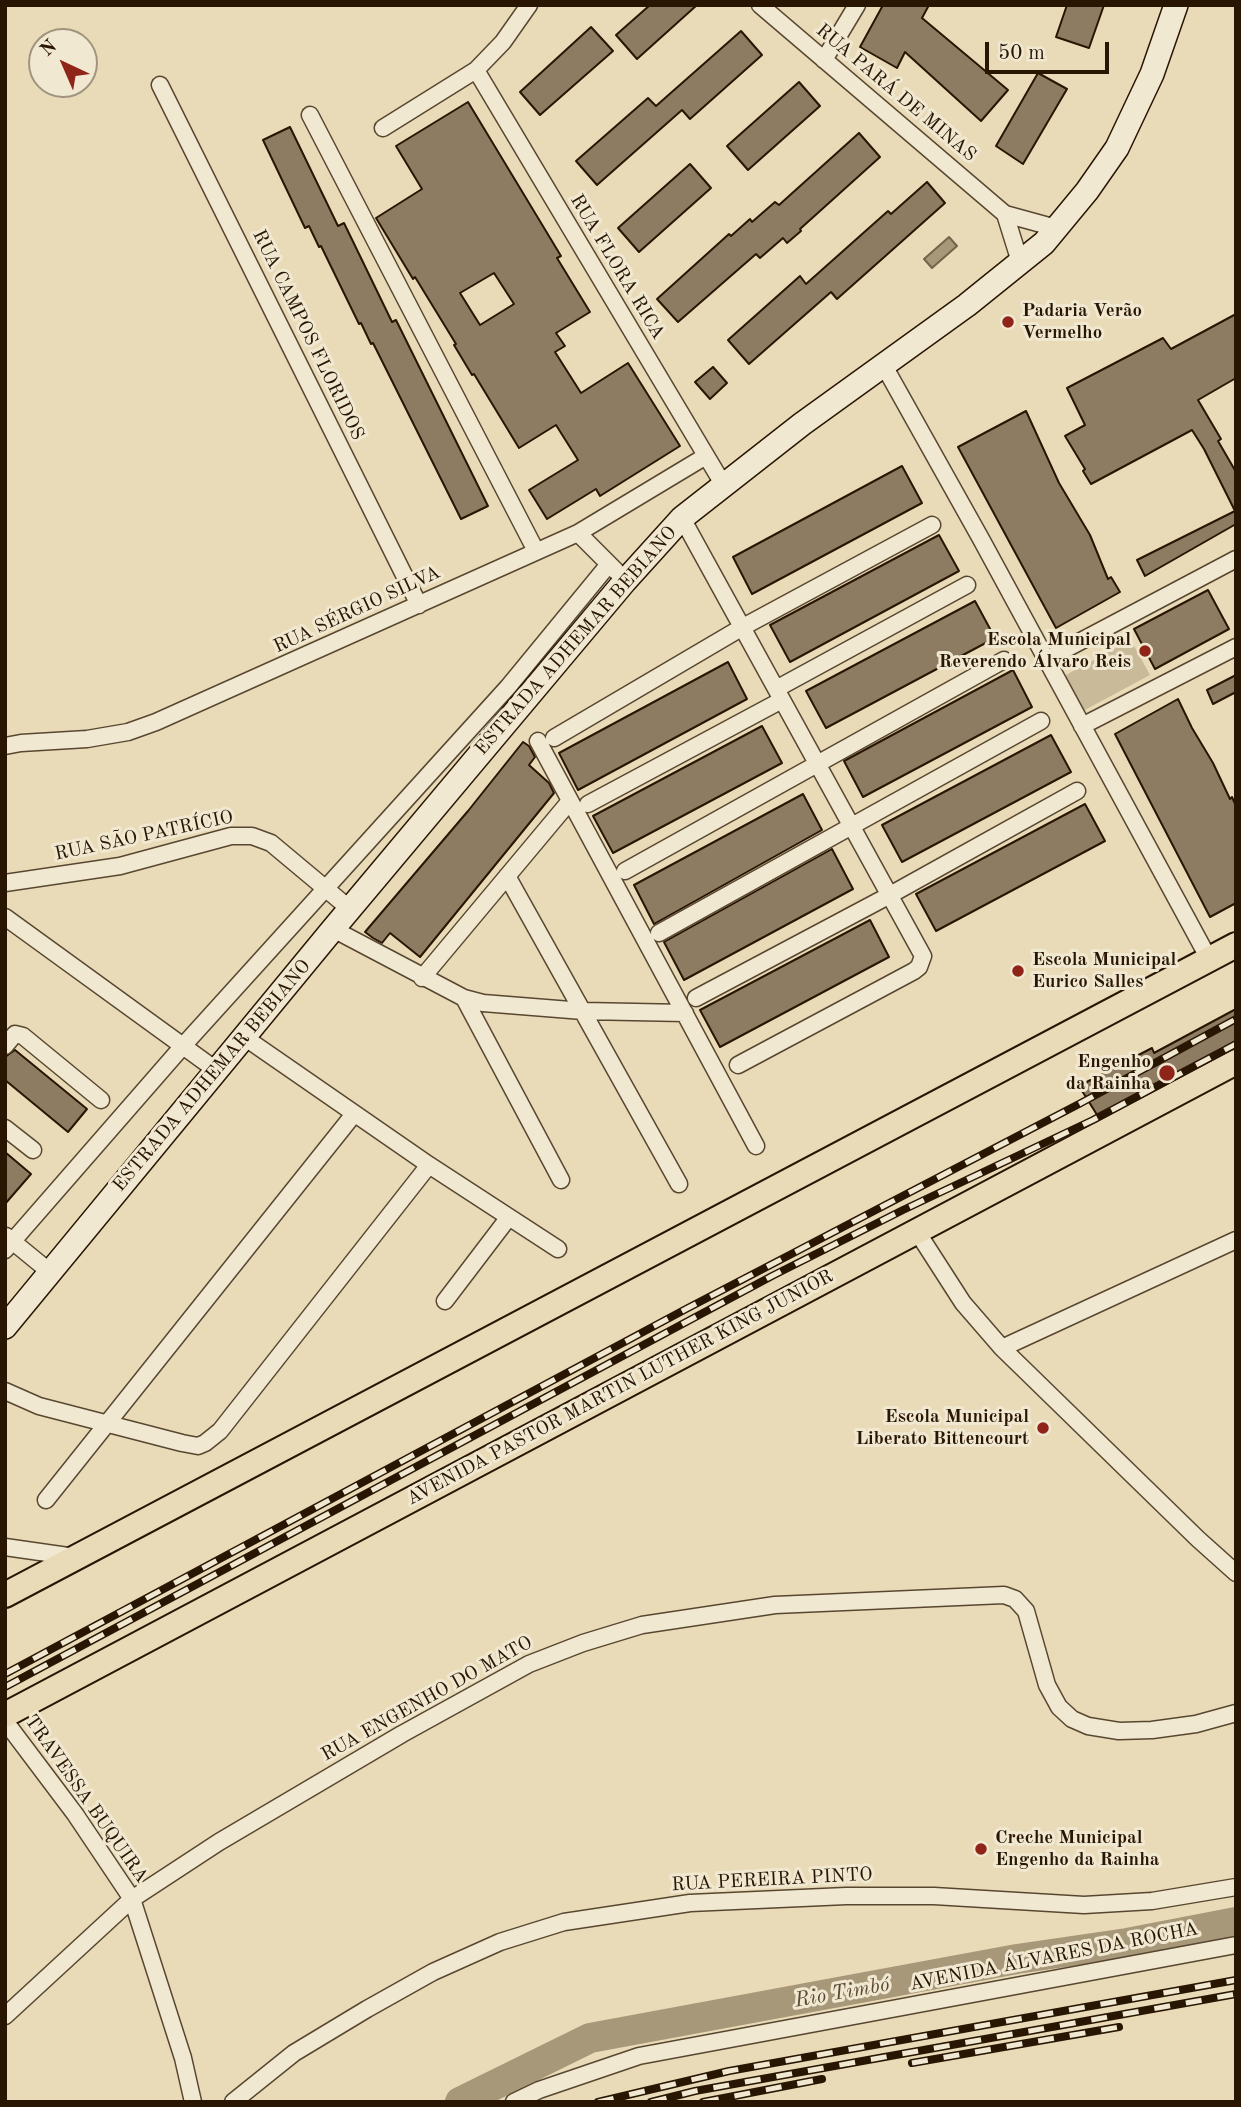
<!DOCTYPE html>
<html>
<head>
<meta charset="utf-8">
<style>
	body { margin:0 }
	#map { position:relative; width:1241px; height:2107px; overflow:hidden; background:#eadbb8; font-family:"Old Standard TT",serif }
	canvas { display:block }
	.frame { position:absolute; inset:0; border:7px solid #281603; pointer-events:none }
	.north { position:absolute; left:28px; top:28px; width:70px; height:70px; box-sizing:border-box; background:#f1e8d1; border:2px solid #a1947f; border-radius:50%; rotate:316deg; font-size:19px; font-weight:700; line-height:28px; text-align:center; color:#281603 }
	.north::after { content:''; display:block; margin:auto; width:24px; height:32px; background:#8f2418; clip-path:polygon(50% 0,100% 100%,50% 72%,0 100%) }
	.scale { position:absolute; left:985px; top:42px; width:124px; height:32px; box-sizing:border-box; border:4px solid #281603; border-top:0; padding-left:9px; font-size:21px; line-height:24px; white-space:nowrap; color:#281603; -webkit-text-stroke:5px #f1e8d1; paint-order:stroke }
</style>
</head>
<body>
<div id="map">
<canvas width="1241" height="2107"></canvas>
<div class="frame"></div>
<div class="north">N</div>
<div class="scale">50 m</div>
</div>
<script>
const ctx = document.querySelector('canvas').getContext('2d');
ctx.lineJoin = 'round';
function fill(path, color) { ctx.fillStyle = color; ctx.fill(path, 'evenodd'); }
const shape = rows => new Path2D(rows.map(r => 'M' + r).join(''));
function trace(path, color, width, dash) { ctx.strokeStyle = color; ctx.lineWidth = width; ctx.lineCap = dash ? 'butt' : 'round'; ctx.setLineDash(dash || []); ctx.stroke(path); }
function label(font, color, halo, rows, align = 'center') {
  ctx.font = font + ' "Old Standard TT",serif'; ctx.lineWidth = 6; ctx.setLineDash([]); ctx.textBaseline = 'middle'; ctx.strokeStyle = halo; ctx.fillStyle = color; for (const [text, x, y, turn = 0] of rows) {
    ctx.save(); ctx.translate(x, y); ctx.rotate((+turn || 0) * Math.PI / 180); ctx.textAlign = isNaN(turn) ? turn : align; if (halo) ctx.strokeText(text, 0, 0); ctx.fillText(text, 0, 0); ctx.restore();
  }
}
fill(shape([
	[1131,640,1150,675,1083,711,1064,676]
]), '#c9ba99');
const water = shape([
	[949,237,957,246,932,268,924,259,949,237]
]);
fill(water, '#a8987a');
trace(water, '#75644a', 2);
trace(shape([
	[460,2102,590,2038,1017,1959,1127,1943,1236,1922]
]), '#a8987a', 30);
const building = shape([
	[650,5,697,5,637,59,616,35,650,5],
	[883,5,929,5,922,18,1008,90,981,121,905,52,897,68,860,47,883,5],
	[1067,5,1104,5,1089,48,1056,37,1067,5],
	[591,27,613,51,540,115,520,92,591,27],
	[741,31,762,55,690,119,682,110,597,185,576,161,648,98,656,106,741,31],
	[1038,73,1067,89,1023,164,996,146,1038,73],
	[799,82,820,106,748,170,727,146,799,82],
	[468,102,561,256,557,258,590,312,556,333,565,346,555,352,581,393,628,363,680,446,600,496,596,489,547,519,529,490,578,460,556,425,519,448,474,374,472,375,454,345,456,344,415,277,413,279,376,218,422,189,396,146,468,102],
	[494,273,514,304,480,325,460,293,494,273],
	[290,127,338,226,344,223,392,322,396,320,488,506,461,519,373,343,371,344,361,323,359,324,321,246,319,247,309,226,305,228,263,140,290,127],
	[859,133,880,157,800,229,801,231,787,243,783,238,760,258,756,254,678,322,657,299,729,234,731,236,750,219,752,222,775,202,779,205,859,133],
	[690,164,711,188,639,252,618,228,690,164],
	[927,182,945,203,837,299,831,292,749,364,728,340,800,276,806,284,888,211,891,214,927,182],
	[1236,314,1236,378,1198,400,1221,439,1218,441,1236,472,1236,524,1145,576,1137,560,1235,511,1204,449,1192,430,1091,484,1083,471,1085,469,1065,436,1085,425,1067,388,1163,338,1171,349,1236,314],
	[713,367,727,383,710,399,695,382,713,367],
	[1026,411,1059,483,1090,535,1108,579,1111,577,1120,592,1056,628,958,447,1026,411],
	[902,466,922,503,752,594,733,557,902,466],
	[939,535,959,571,790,662,770,625,939,535],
	[1208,590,1229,629,1155,669,1134,629,1208,590],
	[975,601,995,638,826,728,806,691,975,601],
	[728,662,747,699,578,790,559,753,728,662],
	[1013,670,1032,707,863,797,844,761,1013,670],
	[1236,675,1236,692,1213,704,1207,690,1236,675],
	[1178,699,1192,728,1213,763,1230,799,1232,797,1236,806,1236,903,1210,917,1115,734,1178,699],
	[762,726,782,763,613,853,593,816,762,726],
	[1051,735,1071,772,902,862,882,825,1051,735],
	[523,742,529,746,535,757,529,765,549,783,554,793,420,957,390,933,382,943,373,938,365,932,468,811,523,742],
	[803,794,822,830,654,924,634,885,803,794],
	[1085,804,1105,841,936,931,916,894,1085,804],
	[832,849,853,889,684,980,664,942,832,849],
	[870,920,889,957,720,1047,700,1010,870,920],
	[1236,1009,1236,1047,1099,1118,1079,1086,1152,1048,1154,1053,1236,1009],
	[15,1050,87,1109,68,1132,5,1080,5,1057,15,1050],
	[5,1152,31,1174,5,1204,5,1152]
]);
fill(building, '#8d7c61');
trace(building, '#281603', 2);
const street = shape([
	[760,5,1005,214,1056,228],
	[824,60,857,5],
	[476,70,723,484],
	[160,85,419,605],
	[310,115,536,551],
	[383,128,476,70,503,42,529,5],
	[1005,214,1020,262],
	[883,364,981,539,1209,959],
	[682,518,923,956,919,967,914,971,738,1065],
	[578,533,616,571],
	[1047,659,1236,559],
	[776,689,967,585],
	[1082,726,1236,647],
	[554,738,741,628,932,525],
	[538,741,756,1146],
	[5,746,21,743,87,739,128,732,156,722,578,533,706,456],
	[588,804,782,700],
	[625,871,1004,660],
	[507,876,679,1184],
	[5,883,120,866,231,836,252,836,271,843,350,909],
	[5,917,216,1070],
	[333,929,464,998,483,1003,583,1011,685,1013],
	[659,933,1041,721],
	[422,978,570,801],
	[464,998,561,1180],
	[696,998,890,895,1077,791],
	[244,1037,429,1165,558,1249],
	[5,1046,15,1034,23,1036,101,1100],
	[5,1128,33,1150],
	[916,1230,963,1303,1002,1348,1198,1539,1236,1573],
	[6,1236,50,1272],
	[5,1250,182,1047,508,687,609,564],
	[445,1301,509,1217],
	[1002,1348,1236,1240],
	[5,1391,39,1406,182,1443,198,1446,205,1443,220,1431,429,1165],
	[46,1500,354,1114],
	[5,1547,75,1557],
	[5,1721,75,1814,132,1899,183,2058,193,2102],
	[5,2016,132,1899,219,1842,402,1734,529,1664,583,1643,642,1625,775,1605,1004,1595,1015,1599,1026,1611,1047,1685,1059,1707,1072,1719,1088,1726,1119,1731,1152,1730,1196,1724,1236,1713],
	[233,2102,294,2053,367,2009,433,1972,500,1942,564,1922,690,1903,846,1896,934,1896,1084,1905,1152,1901,1236,1887],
	[514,2102,539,2090,639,2056,1236,1945]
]);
const secondary = shape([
	[5,1327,333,929,625,581,682,518,802,424,967,305,1044,243,1087,191,1117,148,1152,74,1176,5]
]);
const primary = shape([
	[5,1595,1236,945],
	[5,1715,1236,1062]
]);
trace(street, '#584730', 19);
trace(secondary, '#281603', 26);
trace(primary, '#281603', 28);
trace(street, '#f1e8d1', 16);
trace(secondary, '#f1e8d1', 23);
trace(primary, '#eadbb8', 24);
const rail = shape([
	[5,1674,686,1309,1079,1104,1236,1019],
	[5,1687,772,1276,903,1210,1093,1120,1236,1044],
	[912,2063,1119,2027],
	[598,2102,729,2071,1236,1980],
	[651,2102,695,2091,1236,1994],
	[703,2102,822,2079]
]);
trace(rail, '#281603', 8);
trace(rail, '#f1e8d1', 5, [16]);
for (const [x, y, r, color] of [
	[1008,322,7,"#8f2418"],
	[1145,651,7,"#8f2418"],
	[1018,971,7,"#8f2418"],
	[1167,1073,9,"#8f2418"],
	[1043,1428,7,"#8f2418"],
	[981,1849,7,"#8f2418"]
]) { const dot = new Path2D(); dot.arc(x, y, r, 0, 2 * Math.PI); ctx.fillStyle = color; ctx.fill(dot); trace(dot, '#f1e8d1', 2.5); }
label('19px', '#281603', '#f1e8d1', [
	["RUA PARÁ DE MINAS",896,93,40],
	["RUA FLORA RICA",617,267,59],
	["RUA CAMPOS FLORIDOS",308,335,64],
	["RUA SÉRGIO SILVA",357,610,-25],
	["ESTRADA ADHEMAR BEBIANO",576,641,-49],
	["RUA SÃO PATRÍCIO",144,836,-12],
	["ESTRADA ADHEMAR BEBIANO",212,1076,-50],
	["AVENIDA PASTOR MARTIN LUTHER KING JUNIOR",620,1388,-28],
	["RUA ENGENHO DO MATO",427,1699,-29],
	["TRAVESSA BUQUIRA",86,1799,55],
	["RUA PEREIRA PINTO",772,1880,-3],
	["AVENIDA ÁLVARES DA ROCHA",1054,1957,-11]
]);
label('bold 19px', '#281603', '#f1e8d1', [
	["Padaria Verão",1022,311],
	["Vermelho",1022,333],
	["Escola Municipal",1131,640,"right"],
	["Reverendo Álvaro Reis",1131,662,"right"],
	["Escola Municipal",1032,960],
	["Eurico Salles",1032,982],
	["Engenho",1151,1062,"right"],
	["da Rainha",1151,1084,"right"],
	["Escola Municipal",1029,1417,"right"],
	["Liberato Bittencourt",1029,1439,"right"],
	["Creche Municipal",995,1838],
	["Engenho da Rainha",995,1860]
], 'left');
label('italic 21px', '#5b4a33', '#f1e8d1', [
	["Rio Timbó",842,1993,-10]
]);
</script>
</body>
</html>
